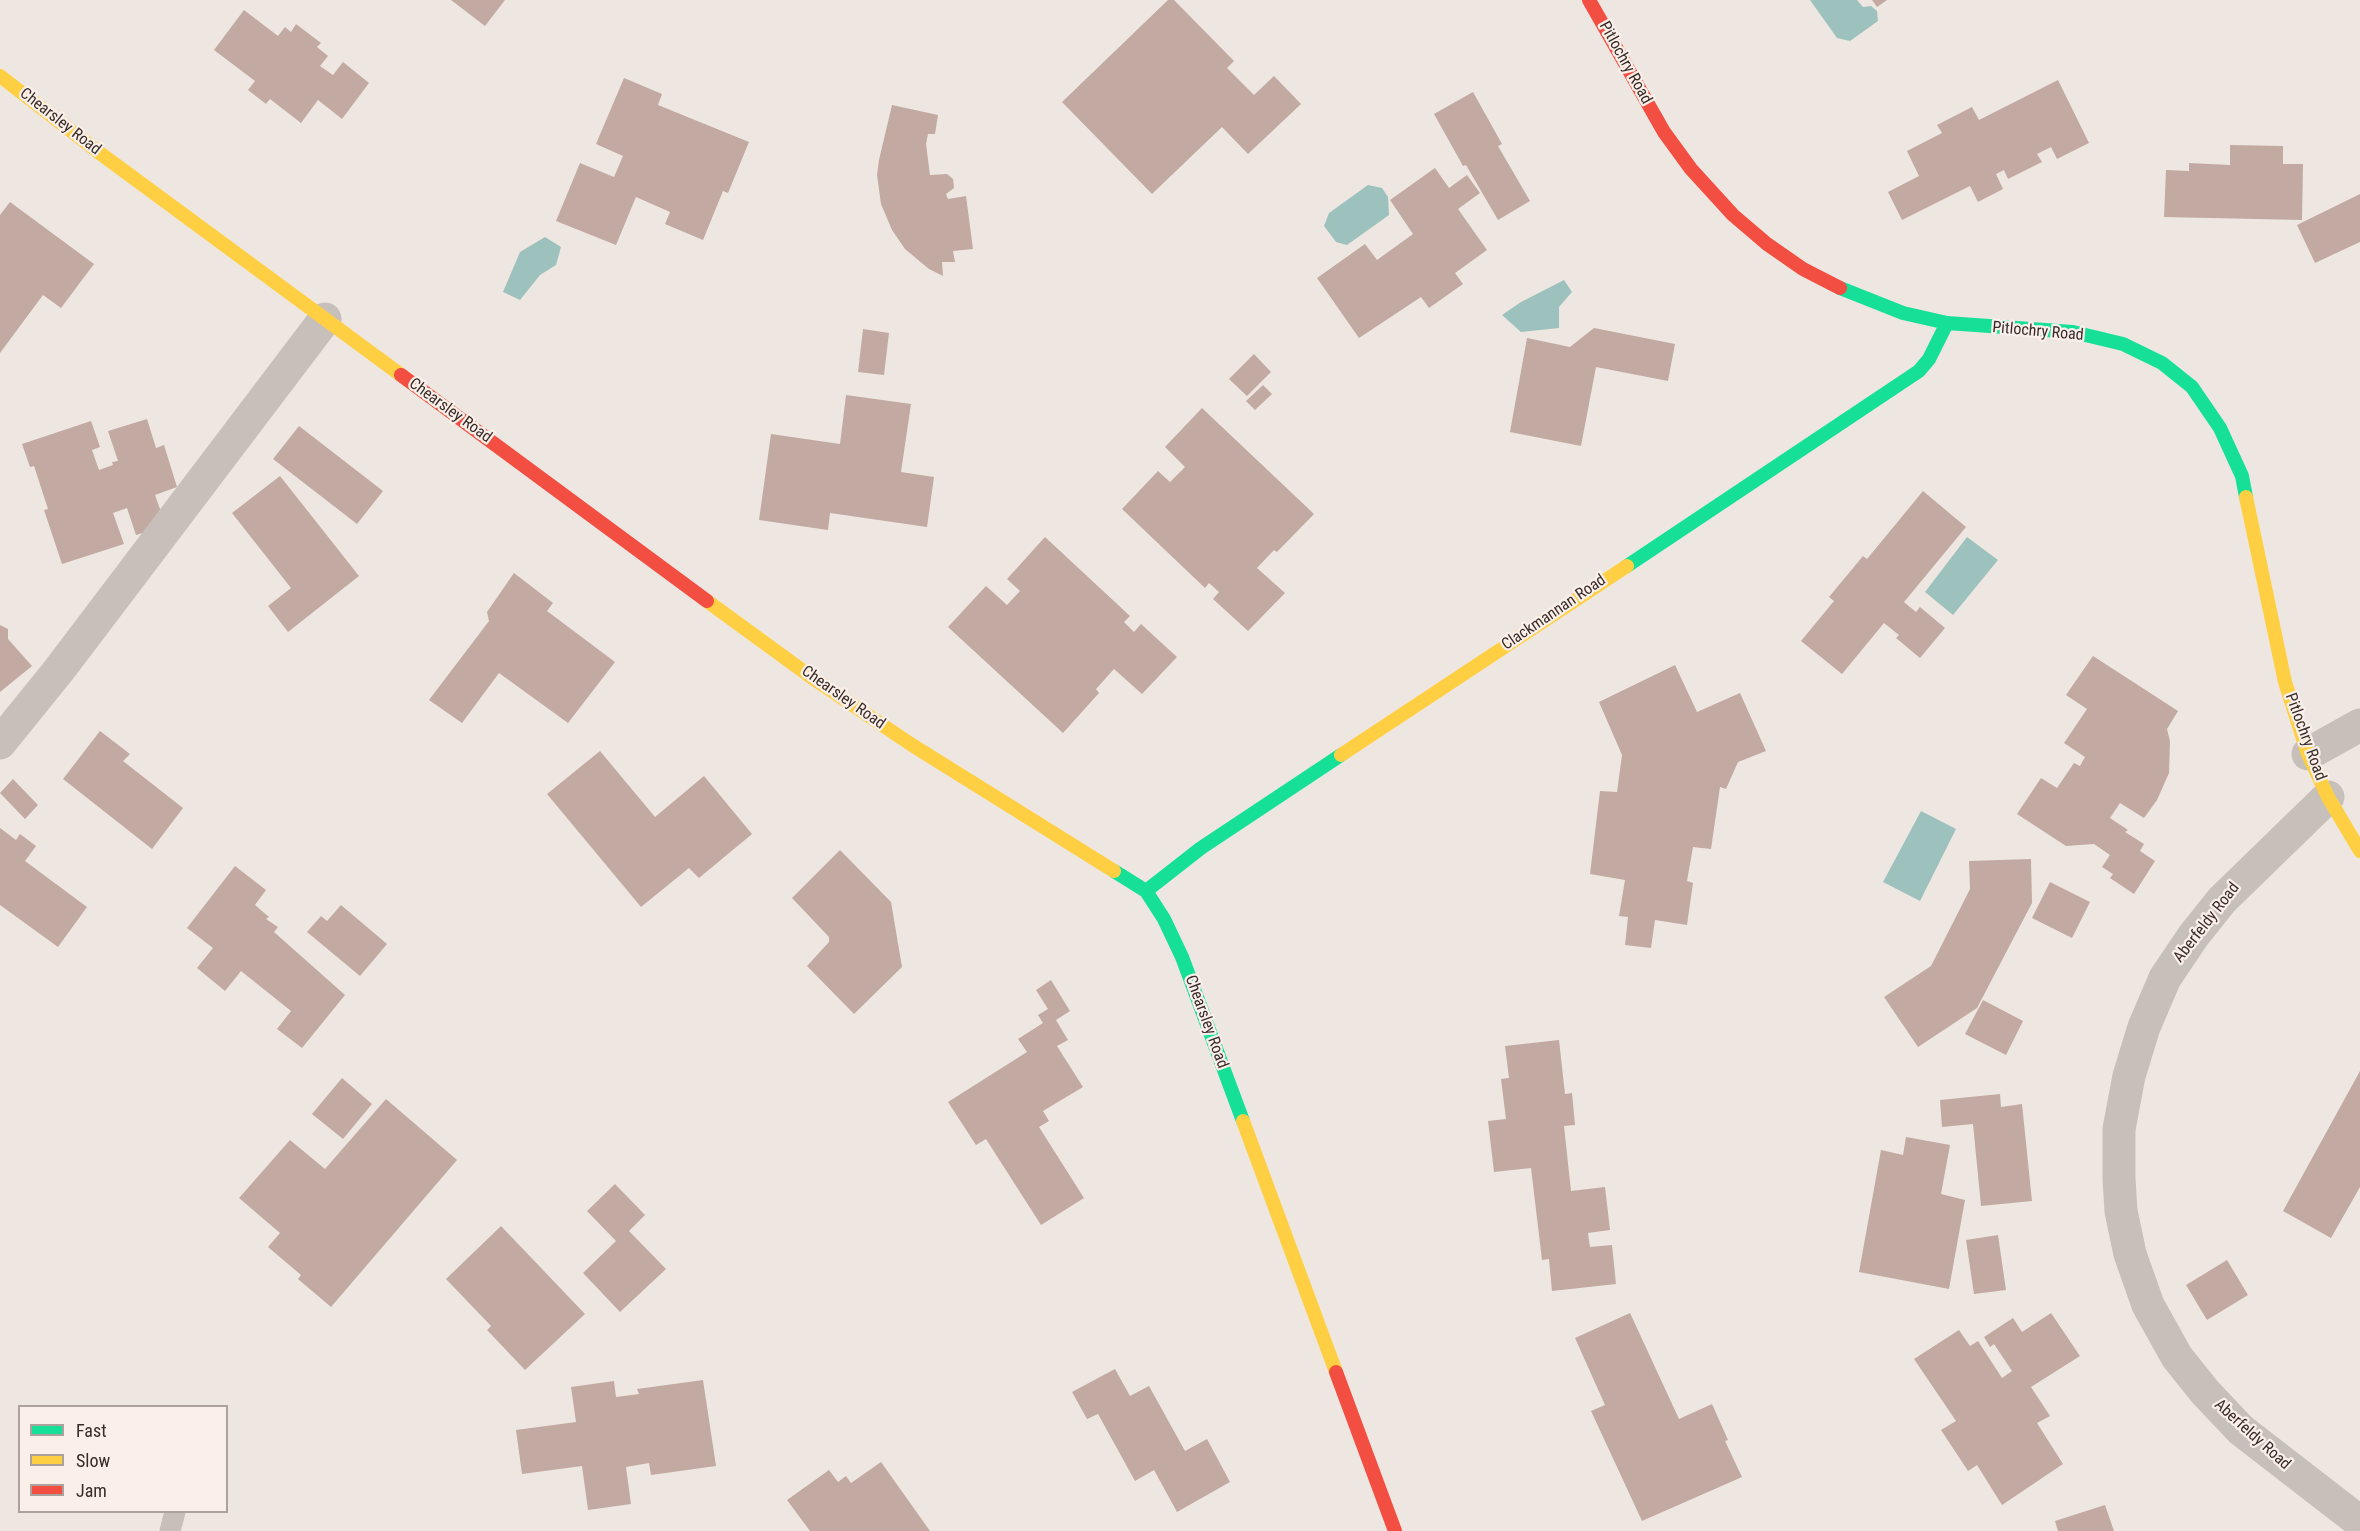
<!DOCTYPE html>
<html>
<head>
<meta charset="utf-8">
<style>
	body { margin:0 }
	#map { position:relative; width:2360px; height:1531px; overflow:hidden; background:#eee7e1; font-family:"Roboto Condensed",sans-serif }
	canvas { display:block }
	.legend { position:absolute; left:18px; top:1405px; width:210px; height:108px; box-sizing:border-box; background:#faf0e9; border:2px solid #aca19c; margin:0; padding:8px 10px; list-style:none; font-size:18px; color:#382b28 }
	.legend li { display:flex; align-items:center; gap:12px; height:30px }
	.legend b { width:30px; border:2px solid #aca19c }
</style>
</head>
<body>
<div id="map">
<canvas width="2360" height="1531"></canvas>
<ul class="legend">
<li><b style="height:8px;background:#16e098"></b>Fast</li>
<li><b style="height:8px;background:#ffcf43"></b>Slow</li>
<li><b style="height:8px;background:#f24e42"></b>Jam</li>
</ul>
</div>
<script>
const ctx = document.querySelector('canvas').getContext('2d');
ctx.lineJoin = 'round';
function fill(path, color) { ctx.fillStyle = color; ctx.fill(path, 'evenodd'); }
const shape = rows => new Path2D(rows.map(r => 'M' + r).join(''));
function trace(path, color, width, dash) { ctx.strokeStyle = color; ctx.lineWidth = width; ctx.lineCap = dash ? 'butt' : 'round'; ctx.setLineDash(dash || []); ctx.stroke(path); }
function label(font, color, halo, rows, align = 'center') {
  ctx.font = font + ' "Roboto Condensed",sans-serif'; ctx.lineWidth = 4.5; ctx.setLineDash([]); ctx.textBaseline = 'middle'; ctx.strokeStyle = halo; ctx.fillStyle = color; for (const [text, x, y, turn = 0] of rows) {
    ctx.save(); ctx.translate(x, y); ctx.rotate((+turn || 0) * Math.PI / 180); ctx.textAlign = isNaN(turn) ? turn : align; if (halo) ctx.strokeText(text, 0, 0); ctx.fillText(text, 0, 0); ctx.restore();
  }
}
fill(shape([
	[1810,0,1857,0,1863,7,1871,6,1877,11,1878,21,1850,41,1837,38],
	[1368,185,1382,188,1388,197,1389,215,1347,245,1336,242,1324,226,1329,213],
	[545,237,561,247,556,265,540,275,520,300,503,292,520,252],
	[1564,280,1572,292,1559,307,1559,328,1521,332,1502,315,1521,302],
	[1967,537,1998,560,1953,615,1925,592],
	[1921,811,1956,829,1920,901,1883,882]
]), '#9dc1bd');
fill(shape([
	[451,0,505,0,485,26],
	[1168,0,1174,0,1234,61,1227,68,1254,95,1274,76,1301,104,1248,154,1222,127,1152,194,1062,102],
	[1872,0,1887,0,1877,7],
	[244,10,278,36,285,27,291,32,296,24,321,43,317,47,328,56,320,66,333,75,343,62,369,83,342,119,318,100,301,123,270,99,266,104,248,90,255,81,214,50],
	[624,78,662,94,658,105,749,142,728,193,723,191,703,240,665,224,670,212,636,197,616,245,556,221,580,163,614,177,623,156,596,144],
	[2058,80,2089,143,2057,159,2051,147,2037,154,2042,162,2008,179,2004,170,1996,174,2003,189,1978,202,1970,186,1902,220,1888,192,1919,176,1907,151,1942,133,1937,125,1972,107,1979,120],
	[1473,92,1502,144,1498,146,1530,201,1498,220,1466,165,1463,166,1434,114],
	[892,105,938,115,935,134,928,134,926,144,930,175,947,174,953,179,954,188,946,194,948,199,966,196,973,249,953,251,955,262,942,262,943,276,929,269,905,249,892,230,881,204,877,175,879,160],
	[2230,145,2283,146,2283,164,2303,164,2302,220,2164,217,2166,170,2189,171,2189,163,2230,165],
	[1435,168,1449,188,1467,175,1480,193,1458,209,1487,250,1455,273,1463,284,1429,308,1421,297,1359,338,1317,278,1365,244,1377,260,1413,234,1390,200],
	[2360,194,2360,242,2315,263,2297,225],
	[10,202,94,264,61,308,43,295,0,353,0,215],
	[1594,328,1675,344,1668,381,1596,367,1581,446,1510,432,1527,338,1570,347],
	[863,329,889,333,884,375,858,372],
	[1254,354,1271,372,1247,396,1229,379],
	[1263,385,1272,394,1255,410,1246,401],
	[846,395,911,404,901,472,934,477,927,527,830,513,828,530,759,520,771,434,840,444],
	[1202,408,1314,514,1277,552,1274,550,1257,568,1285,593,1248,631,1213,599,1219,592,1209,583,1205,588,1122,509,1158,471,1170,482,1185,467,1165,447],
	[147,419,156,448,164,445,177,487,155,495,166,526,136,535,127,508,113,513,124,544,62,564,44,510,48,509,34,466,30,467,22,444,91,421,100,447,92,450,99,470,113,465,112,462,118,461,108,431],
	[299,426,383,491,357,524,273,459],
	[280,476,359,576,288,632,268,606,291,588,232,513],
	[1923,491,1966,527,1904,602,1916,612,1920,607,1945,628,1920,658,1896,638,1899,635,1884,623,1842,674,1801,641,1834,601,1829,597,1863,556,1867,559],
	[1045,537,1130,616,1124,622,1134,632,1141,624,1177,657,1142,694,1114,669,1096,689,1099,693,1063,733,948,627,986,586,1007,605,1020,591,1007,579],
	[514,573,553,603,547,611,615,662,568,723,499,673,462,723,429,700,489,621,487,612],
	[0,625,8,629,8,639,32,666,0,692],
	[2093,656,2178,711,2167,729,2170,741,2169,773,2157,800,2144,818,2120,803,2110,818,2128,830,2125,832,2144,844,2140,851,2155,861,2134,894,2110,878,2113,874,2102,867,2110,855,2094,844,2066,846,2017,814,2041,778,2057,788,2074,763,2080,766,2085,757,2064,743,2087,709,2066,695],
	[1675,665,1697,712,1740,693,1766,751,1738,762,1726,789,1720,787,1711,849,1693,847,1687,881,1693,883,1687,925,1655,920,1651,948,1625,945,1628,917,1619,916,1625,880,1590,874,1600,791,1617,792,1622,755,1599,702],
	[100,731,130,754,123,761,183,808,152,849,63,779],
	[600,751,655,817,704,776,752,834,699,878,689,868,641,907,547,794],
	[13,779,38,805,25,819,0,793],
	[0,828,16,840,20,834,36,846,25,861,87,907,58,947,0,905],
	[840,850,891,902,902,967,854,1014,807,966,829,942,829,937,792,898],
	[2031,859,2032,903,1977,1008,1918,1047,1884,997,1931,966,1970,889,1969,861],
	[235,866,266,890,255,905,269,917,266,919,278,927,274,932,345,995,302,1048,277,1029,291,1011,241,971,225,991,197,968,213,948,187,928],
	[2050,882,2090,902,2072,938,2032,918],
	[341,905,387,944,360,976,307,932,321,916,327,921],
	[1051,980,1070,1011,1056,1020,1068,1040,1057,1046,1083,1087,1043,1111,1049,1121,1039,1127,1084,1198,1041,1225,986,1139,976,1145,948,1102,1027,1052,1018,1039,1043,1023,1038,1015,1048,1009,1036,990],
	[1983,1000,2023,1021,2006,1055,1965,1034],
	[1559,1040,1565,1094,1572,1093,1575,1125,1564,1126,1571,1191,1605,1187,1610,1230,1588,1233,1590,1247,1612,1245,1616,1284,1552,1291,1549,1259,1542,1260,1531,1168,1494,1172,1488,1121,1506,1119,1501,1079,1509,1078,1505,1046],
	[2360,1071,2360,1187,2331,1238,2283,1211],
	[342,1078,372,1104,343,1139,312,1114],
	[2000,1094,2001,1107,2022,1104,2032,1201,1981,1206,1973,1124,1942,1127,1940,1100],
	[386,1099,457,1160,331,1307,298,1279,301,1275,268,1247,280,1233,239,1198,290,1140,325,1169],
	[1906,1137,1950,1145,1941,1194,1965,1200,1949,1289,1859,1272,1881,1150,1903,1155],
	[615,1184,645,1215,629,1231,666,1269,620,1312,583,1273,616,1241,587,1211],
	[501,1226,585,1314,525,1370,487,1330,491,1326,446,1279],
	[1998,1235,2006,1290,1974,1294,1966,1240],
	[2227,1260,2248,1295,2207,1320,2186,1285],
	[1630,1313,1679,1419,1712,1404,1728,1440,1725,1441,1742,1477,1642,1521,1591,1411,1605,1405,1575,1338],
	[2051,1313,2080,1356,2031,1387,2050,1416,2037,1423,2063,1464,2002,1505,1977,1465,1968,1471,1941,1430,1956,1421,1914,1359,1959,1330,1970,1346,1978,1341,2002,1378,2012,1371,1994,1344,1990,1347,1984,1337,2013,1318,2022,1332],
	[1115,1369,1130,1396,1149,1386,1185,1451,1207,1439,1230,1482,1177,1512,1154,1470,1135,1481,1098,1414,1087,1419,1072,1392],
	[703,1380,716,1466,651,1475,649,1463,626,1467,631,1504,588,1510,582,1466,522,1474,516,1430,576,1422,571,1387,614,1381,616,1397,639,1394,637,1389],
	[881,1462,930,1531,810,1531,787,1500,829,1470,838,1482,846,1476,851,1483],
	[2105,1505,2114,1531,2058,1531,2055,1521]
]), '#c2a9a2');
trace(shape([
	[170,1531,175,1512]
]), '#c7bfba', 21);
trace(shape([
	[0,743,59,670,325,319],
	[2308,754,2360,725],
	[2328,797,2222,900,2194,935,2165,978,2144,1027,2129,1076,2119,1129,2119,1179,2121,1211,2130,1254,2148,1305,2177,1357,2205,1392,2241,1430,2360,1522]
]), '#c7bfba', 33);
trace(shape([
	[1840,288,1903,313,1947,323,2073,332,2123,344,2162,363,2192,387,2220,428,2242,476,2246,497],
	[1627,566,1919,371,1929,359,1947,323],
	[1114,871,1146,891,1164,919,1182,957,1243,1121],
	[1146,891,1201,848,1341,755]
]), '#16e098', 14);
trace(shape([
	[0,76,97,151,401,375],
	[2246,497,2285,682,2308,754,2328,797,2360,851],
	[707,601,814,679,912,745,1114,871],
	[1341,755,1627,566],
	[1243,1121,1336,1372]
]), '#ffcf43', 14);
trace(shape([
	[1589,0,1664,132,1691,169,1733,215,1767,244,1803,269,1840,288],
	[401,375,707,601],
	[1336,1372,1395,1531]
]), '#f24e42', 14);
label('16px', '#382b28', '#faf0e9', [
	["Pitlochry Road",1625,63,61],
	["Chearsley Road",60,122,38],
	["Pitlochry Road",2038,332,5],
	["Chearsley Road",450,411,36],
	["Clackmannan Road",1554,613,-34],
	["Chearsley Road",843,698,35],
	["Pitlochry Road",2305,737,70],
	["Aberfeldy Road",2207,923,-52],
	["Chearsley Road",1206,1022,70],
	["Aberfeldy Road",2252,1435,42]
]);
</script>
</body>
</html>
